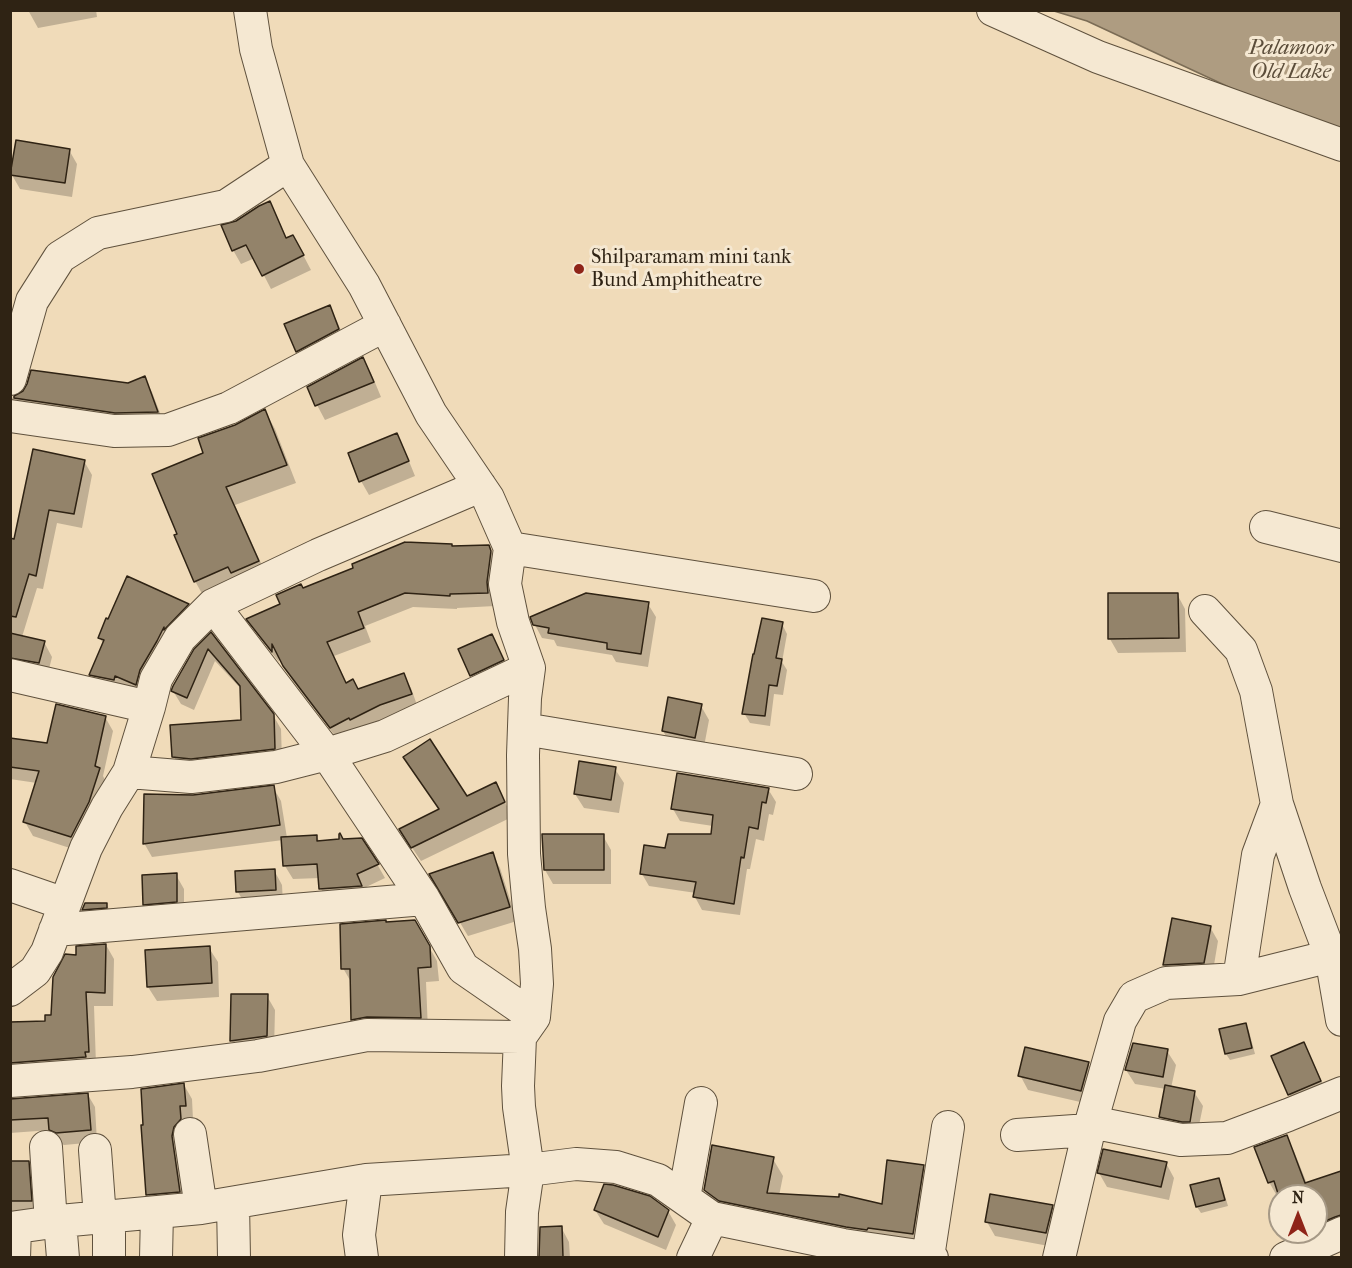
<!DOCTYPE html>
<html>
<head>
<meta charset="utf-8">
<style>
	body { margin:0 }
	#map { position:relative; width:1352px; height:1268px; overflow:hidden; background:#f0dbb9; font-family:"IM FELL French Canon",serif }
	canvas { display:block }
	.frame { position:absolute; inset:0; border:12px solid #2f2314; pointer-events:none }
	.north { position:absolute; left:1268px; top:1184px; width:60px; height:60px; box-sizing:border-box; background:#f5e8d2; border:2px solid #a69986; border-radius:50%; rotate:0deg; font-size:16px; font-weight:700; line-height:24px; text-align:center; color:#2f2314 }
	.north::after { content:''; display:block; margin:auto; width:21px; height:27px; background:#8f2418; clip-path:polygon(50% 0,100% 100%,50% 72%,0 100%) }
</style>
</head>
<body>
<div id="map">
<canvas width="1352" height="1268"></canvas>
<div class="frame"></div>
<div class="north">N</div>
</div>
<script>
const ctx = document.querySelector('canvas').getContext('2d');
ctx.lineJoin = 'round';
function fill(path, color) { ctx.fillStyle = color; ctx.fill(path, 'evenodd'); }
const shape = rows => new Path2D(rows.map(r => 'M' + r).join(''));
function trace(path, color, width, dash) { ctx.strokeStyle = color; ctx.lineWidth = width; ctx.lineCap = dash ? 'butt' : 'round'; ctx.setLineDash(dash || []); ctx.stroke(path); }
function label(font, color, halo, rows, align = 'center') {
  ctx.font = font + ' "IM FELL French Canon",serif'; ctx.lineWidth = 6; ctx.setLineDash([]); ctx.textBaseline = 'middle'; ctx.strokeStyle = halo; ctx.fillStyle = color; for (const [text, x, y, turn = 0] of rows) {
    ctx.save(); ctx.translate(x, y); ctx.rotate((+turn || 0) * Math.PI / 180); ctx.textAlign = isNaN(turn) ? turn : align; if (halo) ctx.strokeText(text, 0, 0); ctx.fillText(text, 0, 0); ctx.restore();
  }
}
const water = shape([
	[1054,11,1341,11,1341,138,1276,109,1087,21,1054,11]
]);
fill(water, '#ae9c81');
trace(water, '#7b6c55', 1.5);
fill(shape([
	[28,10,96,10,97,17,38,28],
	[69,150,77,164,72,197,20,189,12,175],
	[269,203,277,217,287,239,301,251,311,270,271,289,255,258,241,264,233,250,236,223],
	[329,307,337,321,346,343,305,365,297,351,286,325],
	[363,359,371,373,381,397,325,420,317,405,309,387],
	[144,378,152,392,165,426,10,412,10,398,128,384],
	[265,411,275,429,296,483,235,505,268,579,205,599,195,581,179,535,205,454,236,426],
	[396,435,404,449,415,476,369,495,361,481],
	[84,461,92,475,82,528,57,523,43,589,37,588,22,637,44,642,52,657,47,677,10,673,10,540,15,540],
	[488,546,496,560,495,606,457,608,457,609,413,607,365,626,371,642,334,656,347,684,358,691,404,675,411,688,418,708,339,741,292,680,278,655,279,662,256,633,248,620,282,604,302,590,453,547],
	[1177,594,1185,609,1186,652,1118,653,1110,639],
	[648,604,656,617,648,667,616,662,612,655,557,646,554,640,542,638,535,625],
	[188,605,196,619,144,698,99,689,91,675,104,645,99,637],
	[782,624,787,634,782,662,787,670,783,695,774,694,770,726,750,723,744,713],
	[211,635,273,715,281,729,282,761,181,770,174,757,243,721,242,690,215,661,194,710,181,704,173,691],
	[492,636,511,674,480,689,471,675],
	[701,706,709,720,703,752,671,745,663,731],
	[105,717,113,731,103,776,107,784,79,851,33,836,25,822,37,783,10,779,10,740,49,745],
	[615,769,624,783,619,813,584,808,575,794],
	[273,787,281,801,287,838,316,836,320,842,343,841,377,864,385,878,364,888,368,900,329,903,321,889,320,878,293,879,285,866,283,840,152,857,144,843,193,796],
	[768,789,776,802,773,815,769,814,764,841,756,839,750,869,747,869,740,915,702,910,695,897,696,893,649,886,642,874,667,850,713,836,713,826,680,821,673,809],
	[467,798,503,798,512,817,421,861,409,843],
	[603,836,611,850,611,884,553,884,545,870],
	[492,854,500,868,517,921,468,936,431,874],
	[274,870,282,885,283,904,246,906,238,892],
	[176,875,184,889,184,916,153,918,145,904],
	[107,905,110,912,87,916,84,910],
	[1173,920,1210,927,1218,941,1212,977,1173,979,1165,965],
	[415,922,437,961,439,981,426,982,428,1031,361,1033,353,1019,351,982,343,968],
	[106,945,114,959,113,1006,94,1006,96,1065,10,1079,10,1024,47,1022,53,1017,77,956],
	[209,948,218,962,219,997,157,1001,148,987,147,951],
	[232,996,267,996,275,1010,274,1050,240,1055,232,1041],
	[1246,1025,1249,1031,1255,1054,1230,1060,1226,1054,1221,1030],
	[1303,1044,1311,1058,1328,1095,1297,1108,1289,1094],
	[1167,1051,1176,1065,1171,1088,1194,1092,1203,1106,1197,1135,1169,1131,1160,1117,1166,1089,1135,1084,1126,1070],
	[1088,1063,1096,1077,1089,1104,1028,1090,1020,1075],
	[184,1085,192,1099,193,1120,188,1206,156,1209,148,1194],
	[88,1095,95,1107,97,1142,64,1145,58,1142,51,1130,10,1133,10,1100],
	[1286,1136,1294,1151,1307,1184,1342,1172,1342,1231,1301,1248,1292,1232,1316,1232,1316,1196,1277,1196,1269,1182],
	[773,1159,783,1176,779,1196,883,1206,923,1167,933,1184,920,1253,715,1207,705,1190],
	[28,1162,35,1175,38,1213,10,1214,10,1163],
	[1166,1163,1174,1178,1169,1200,1107,1187,1099,1173],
	[1219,1179,1222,1186,1228,1206,1201,1213,1197,1207],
	[1052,1206,1060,1220,1054,1247,995,1236,987,1222],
	[595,1210,668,1211,676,1225,666,1250,604,1224],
	[561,1227,569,1242,570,1258,541,1258,541,1228]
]), '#0003');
const building = shape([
	[16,140,70,149,65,183,10,175,16,140],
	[270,201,286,238,293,235,304,255,262,276,246,245,232,251,221,225,236,221,259,206,270,201],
	[330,305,339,329,296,352,284,324,330,305],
	[363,357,374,382,315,406,307,387,363,357],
	[31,370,128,383,145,376,158,412,115,413,14,398,14,396,23,391,27,384,31,370],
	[265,409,287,465,226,487,259,561,231,573,228,567,194,582,174,535,177,534,152,474,203,453,198,438,235,425,265,409],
	[397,433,409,461,359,482,348,453,397,433],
	[33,449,85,460,74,514,49,510,36,576,29,574,16,617,10,616,10,538,14,539,33,449],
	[405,542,452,544,452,546,489,545,491,551,487,582,488,593,450,594,450,596,405,593,358,612,364,628,327,642,346,683,353,679,358,689,404,673,412,694,380,705,350,720,349,718,330,728,283,666,272,644,272,652,246,619,280,604,276,595,301,584,303,588,353,568,352,564,405,542],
	[127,576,189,604,164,630,164,627,157,641,140,670,136,685,115,676,114,680,89,675,104,640,98,638,106,618,108,619,127,576],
	[586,593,649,602,641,654,607,649,607,643,548,633,549,628,533,625,530,617,586,593],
	[1108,593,1178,593,1179,638,1108,639,1108,593],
	[762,618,783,622,776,658,782,659,777,686,769,685,765,716,742,714,753,654,754,654,762,618],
	[211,632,274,714,275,749,191,759,172,757,170,725,241,720,240,686,208,649,187,698,171,691,173,686,194,649,211,632],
	[10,633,45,641,39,663,10,658,10,633],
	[492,634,504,660,470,676,458,649,492,634],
	[668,697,702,704,695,738,662,731,668,697],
	[56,704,106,716,95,766,100,768,89,802,71,837,23,822,39,771,10,767,10,738,47,743,56,704],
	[430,739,467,796,496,782,505,802,411,848,399,829,439,809,403,757,430,739],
	[579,761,616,767,611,800,574,794,579,761],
	[677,773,769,788,766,803,762,802,758,829,749,827,744,858,741,857,734,904,693,897,696,882,640,874,644,845,665,848,668,834,711,834,713,815,671,809,677,773],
	[274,785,280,825,143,844,144,794,193,795,274,785],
	[340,833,343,839,362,838,379,864,357,874,362,886,319,889,317,864,283,866,281,837,317,835,317,841,339,839,339,834,340,833],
	[542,834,604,834,604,870,544,870,542,834],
	[493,852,510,907,458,923,429,874,493,852],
	[275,869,276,890,236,892,235,871,275,869],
	[177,873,177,902,143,905,142,875,177,873],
	[85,903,107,903,107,908,82,910,85,903],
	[1172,918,1211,926,1204,963,1163,965,1172,918],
	[386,920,386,922,415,920,430,946,431,967,418,968,421,1018,367,1017,351,1020,350,969,341,969,340,924,386,920],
	[106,944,105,993,86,992,89,1052,85,1052,86,1057,10,1063,10,1022,45,1021,45,1015,51,1015,53,977,65,954,76,955,76,946,106,944],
	[210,946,212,983,147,987,145,950,210,946],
	[231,994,268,994,267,1036,230,1041,231,994],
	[1246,1023,1252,1048,1225,1054,1219,1029,1246,1023],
	[1304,1042,1321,1081,1288,1095,1271,1056,1304,1042],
	[1133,1043,1168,1049,1163,1077,1125,1070,1133,1043],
	[1025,1047,1089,1062,1081,1091,1018,1076,1025,1047],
	[184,1083,186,1106,180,1106,181,1119,174,1127,172,1136,180,1192,146,1195,141,1125,143,1125,141,1089,184,1083],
	[1165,1085,1195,1091,1190,1122,1182,1122,1159,1117,1165,1085],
	[88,1093,91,1130,56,1133,49,1130,48,1118,10,1120,10,1099,88,1093],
	[1287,1135,1305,1183,1341,1171,1341,1215,1335,1217,1316,1225,1316,1196,1280,1196,1280,1200,1274,1181,1268,1183,1254,1147,1287,1135],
	[712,1145,774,1157,767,1193,839,1197,839,1194,882,1204,887,1160,924,1165,913,1234,868,1228,867,1230,846,1227,719,1201,704,1190,712,1145],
	[1103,1149,1167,1162,1161,1187,1097,1173,1103,1149],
	[10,1161,29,1161,32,1201,10,1201,10,1161],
	[1219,1178,1225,1200,1196,1207,1190,1185,1219,1178],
	[604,1184,613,1185,650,1196,669,1210,658,1237,594,1210,604,1184],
	[990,1194,1053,1205,1046,1233,985,1222,990,1194],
	[562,1226,563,1257,539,1257,540,1227,562,1226]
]);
fill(building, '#93836a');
trace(building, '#2f2314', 1.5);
const minor = shape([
	[250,10,256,49,288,165,364,285,431,414,488,498,510,548,505,584,513,622,529,668,525,698,523,755,524,854,529,908,535,949,537,984,534,1017,520,1037,518,1086,519,1107,528,1170,522,1212,521,1258],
	[993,10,1098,57,1342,145],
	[10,379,32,301,60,257,98,233,226,206,288,165],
	[10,416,114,431,168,430,229,408,385,325],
	[1266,527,1342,546],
	[510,548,814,596],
	[213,605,327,754,424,899],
	[10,675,149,707],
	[524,729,796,774],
	[129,772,149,707,156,679,180,638,213,605,318,555,480,486],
	[10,885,65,904,47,952,35,971,10,990],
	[65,904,86,848,107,807,129,772,191,777,276,767,327,754,385,736,529,668],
	[55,930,424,899,463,968,534,1017],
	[1342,953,1331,956,1342,1020],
	[1239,979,1331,956,1305,888,1277,804],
	[10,1081,132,1072,258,1056,367,1035,520,1037],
	[1091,1122,1181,1140,1227,1138,1288,1115,1342,1093],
	[190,1134,201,1208],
	[1017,1135,1089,1130],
	[46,1147,51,1223],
	[95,1150,100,1218],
	[366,1180,528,1170,576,1164,616,1167,658,1180,712,1218,843,1245,932,1258],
	[684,1198,701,1103],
	[233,1203,234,1258],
	[109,1217,109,1258],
	[60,1221,63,1258],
	[10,1228,60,1221,201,1208,366,1180,359,1235,362,1258],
	[928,1257,948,1127],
	[14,1258,15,1228],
	[156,1258,157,1212],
	[693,1258,712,1218],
	[1059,1258,1089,1130,1120,1021,1134,997,1166,983,1239,979,1258,855,1277,804,1256,691,1241,650,1205,611],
	[1286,1258,1342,1233]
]);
trace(minor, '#5f513d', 34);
trace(minor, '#f5e8d2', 32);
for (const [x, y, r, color] of [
	[579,269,6,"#8f2418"]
]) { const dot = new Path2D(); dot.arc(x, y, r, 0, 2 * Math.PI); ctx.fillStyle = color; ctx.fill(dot); trace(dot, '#f5e8d2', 2); }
label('20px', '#2f2314', '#f5e8d2', [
	["Shilparamam mini tank",591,258],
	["Bund Amphitheatre",591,281]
], 'left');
label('italic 21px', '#5b4d3a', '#f5e8d2', [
	["Palamoor",1291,49],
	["Old Lake",1291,73]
]);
</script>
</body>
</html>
